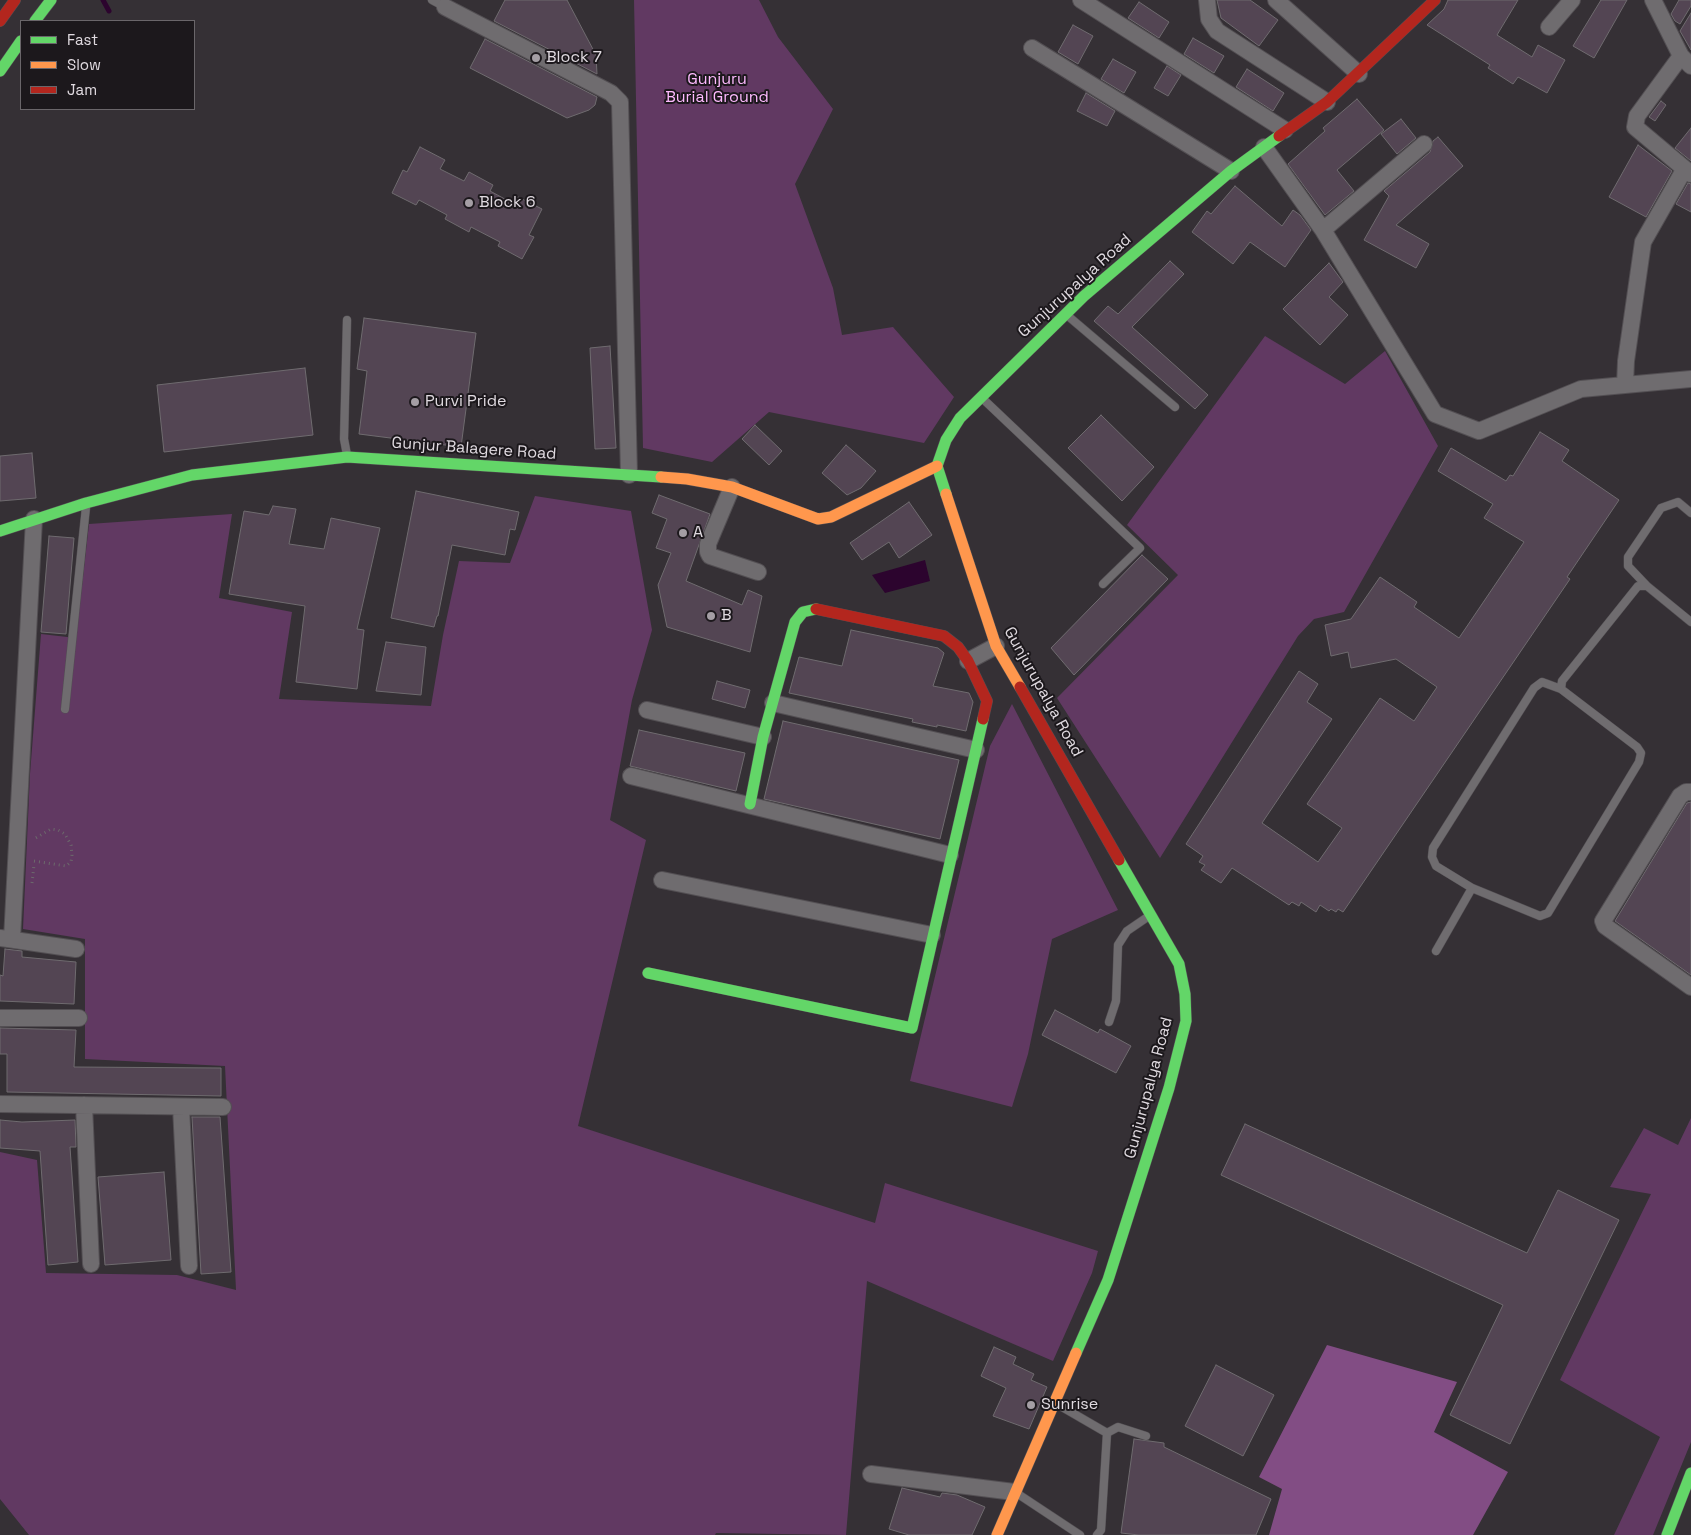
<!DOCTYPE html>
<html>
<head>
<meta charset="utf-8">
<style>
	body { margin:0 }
	#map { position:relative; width:1691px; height:1535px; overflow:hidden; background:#353035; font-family:"Space Grotesk",sans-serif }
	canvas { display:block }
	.legend { position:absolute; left:20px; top:20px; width:175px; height:90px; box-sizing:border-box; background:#1c181c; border:1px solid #6a666a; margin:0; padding:6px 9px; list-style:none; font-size:15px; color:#e0dae0 }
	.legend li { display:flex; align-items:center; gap:10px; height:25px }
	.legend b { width:25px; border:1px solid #6a666a }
</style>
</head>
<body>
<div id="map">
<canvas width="1691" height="1535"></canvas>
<ul class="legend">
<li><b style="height:6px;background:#63d668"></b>Fast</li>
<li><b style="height:6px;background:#ff974d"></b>Slow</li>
<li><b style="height:6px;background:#b3261e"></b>Jam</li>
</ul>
</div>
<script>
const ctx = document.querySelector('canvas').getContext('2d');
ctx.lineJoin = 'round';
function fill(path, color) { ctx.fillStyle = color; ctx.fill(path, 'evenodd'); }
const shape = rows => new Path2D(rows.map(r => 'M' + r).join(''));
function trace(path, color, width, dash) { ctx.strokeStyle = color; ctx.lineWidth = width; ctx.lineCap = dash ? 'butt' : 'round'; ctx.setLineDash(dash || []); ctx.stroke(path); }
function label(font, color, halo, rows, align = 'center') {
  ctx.font = font + ' "Space Grotesk",sans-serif'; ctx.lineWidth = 4; ctx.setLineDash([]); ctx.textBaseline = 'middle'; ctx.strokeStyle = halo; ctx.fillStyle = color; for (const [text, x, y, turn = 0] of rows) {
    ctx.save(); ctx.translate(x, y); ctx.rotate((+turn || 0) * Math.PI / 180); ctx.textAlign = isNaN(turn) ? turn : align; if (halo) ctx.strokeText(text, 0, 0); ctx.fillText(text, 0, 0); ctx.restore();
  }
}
fill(shape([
	[634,0,759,0,778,37,833,109,795,184,833,288,842,335,893,327,954,397,924,443,769,412,712,462,643,448],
	[1265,336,1345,384,1385,351,1438,446,1344,612,1314,619,1298,636,1160,858,1057,698,1178,575,1127,525],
	[535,496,631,511,652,630,632,700,610,820,646,840,578,1126,875,1223,885,1183,1098,1251,1092,1273,1053,1361,867,1281,846,1535,716,1533,715,1535,29,1535,0,1499,0,1152,37,1160,46,1273,177,1275,236,1290,225,1066,85,1059,85,939,23,929,30,774,41,634,76,638,89,524,232,514,219,598,292,612,279,699,431,706,443,635,459,561,510,563],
	[1012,704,1118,910,1052,939,1028,1054,1012,1107,910,1081,990,746],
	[1691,1118,1691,1442,1653,1535,1614,1535,1660,1437,1560,1380,1651,1194,1610,1187,1644,1128,1678,1145]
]), '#613962');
fill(shape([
	[1327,1345,1457,1382,1434,1432,1508,1472,1473,1535,1269,1535,1282,1489,1259,1477]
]), '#824d84');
fill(shape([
	[925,560,930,581,885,593,872,575]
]), '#2c042e');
trace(shape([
	[103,0,109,11]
]), '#2c042e', 5);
const building = shape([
	[505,0,567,0,596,55,597,74,494,21,505,0],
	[1217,0,1250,0,1278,20,1259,46,1221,18,1217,0],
	[1448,0,1518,0,1497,35,1532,57,1538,45,1565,60,1547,93,1518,77,1513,84,1488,68,1490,65,1427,25,1444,9,1448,0],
	[1601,0,1627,0,1594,58,1573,46,1601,0],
	[1679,0,1691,0,1691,6,1680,24,1675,21,1671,14,1679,0],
	[1139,2,1169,22,1159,38,1128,18,1139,2],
	[1691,13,1691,50,1680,31,1691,13],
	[1073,25,1093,36,1078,64,1058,52,1073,25],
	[1193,38,1224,56,1214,73,1184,54,1193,38],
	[485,39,597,97,595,105,589,110,567,118,470,68,485,39],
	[1113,59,1136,72,1124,93,1101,79,1113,59],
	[1167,66,1181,75,1168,96,1154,88,1167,66],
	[1247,69,1284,93,1273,111,1236,87,1247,69],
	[1086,93,1115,111,1107,126,1077,111,1086,93],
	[1357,99,1384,130,1337,170,1354,191,1325,215,1288,164,1325,131,1323,128,1357,99],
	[1661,101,1666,105,1655,121,1649,117,1661,101],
	[1401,119,1416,138,1397,154,1381,134,1401,119],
	[1691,128,1691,161,1675,148,1691,128],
	[1438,137,1463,166,1396,225,1429,244,1416,268,1364,240,1389,196,1384,191,1430,152,1433,141,1438,137],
	[1638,145,1672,171,1646,217,1609,197,1638,145],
	[420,147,445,160,440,169,464,181,469,172,493,185,490,191,514,204,518,197,542,209,529,235,534,237,522,259,498,246,500,242,471,227,469,232,445,219,447,215,419,200,416,205,392,193,403,170,407,172,420,147],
	[1688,183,1691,184,1691,212,1676,204,1688,183],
	[1235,186,1282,226,1293,210,1300,215,1311,230,1285,267,1250,242,1233,264,1192,232,1207,211,1211,214,1235,186],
	[1170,261,1184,274,1132,327,1208,395,1195,409,1094,321,1108,306,1118,314,1170,261],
	[1329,263,1343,282,1329,297,1348,315,1320,345,1283,309,1329,263],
	[364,318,476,333,461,447,359,434,367,371,357,369,364,318],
	[610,346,616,448,595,449,590,348,610,346],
	[305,368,313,435,164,452,157,385,305,368],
	[1101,415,1154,467,1122,501,1068,448,1101,415],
	[755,425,782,451,769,465,742,439,755,425],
	[1540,432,1569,450,1562,461,1619,500,1567,577,1570,579,1343,912,1338,909,1336,912,1331,909,1329,911,1320,905,1316,912,1301,902,1299,906,1292,902,1289,905,1232,868,1221,883,1201,870,1205,865,1199,862,1203,856,1186,844,1299,671,1318,684,1307,702,1332,719,1262,823,1318,862,1342,828,1307,804,1380,698,1414,721,1437,687,1396,659,1351,668,1348,652,1331,656,1325,625,1351,619,1380,577,1417,602,1414,607,1459,638,1524,542,1484,518,1493,504,1438,471,1451,448,1506,481,1510,475,1513,476,1540,432],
	[846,445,876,471,861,488,847,495,822,473,846,445],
	[32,453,36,498,0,501,0,456,32,453],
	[416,491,519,512,515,530,510,529,505,555,452,545,438,616,437,616,434,627,391,618,416,491],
	[659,495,710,514,686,581,742,605,748,590,762,596,750,652,667,627,658,585,671,553,656,548,667,519,652,513,659,495],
	[909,502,932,535,899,558,889,542,862,560,850,543,909,502],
	[273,506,296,509,289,544,324,549,331,518,380,528,357,629,364,630,357,689,296,682,305,606,229,594,244,511,269,515,273,506],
	[49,536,74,538,66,634,41,632,49,536],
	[1142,555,1168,579,1074,675,1051,648,1142,555],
	[851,630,938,648,944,653,933,686,969,693,973,702,966,731,937,725,937,727,912,722,913,719,789,693,799,657,842,666,851,630],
	[386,642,426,647,421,695,376,691,386,642],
	[717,681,750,690,745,708,712,699,717,681],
	[783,721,959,760,940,839,764,799,783,721],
	[639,730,745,753,736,791,630,766,639,730],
	[1691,802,1691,975,1615,921,1687,803,1691,802],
	[5,949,22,951,22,957,76,962,74,1004,0,1001,0,975,3,976,5,949],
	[1055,1010,1098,1033,1100,1029,1131,1046,1116,1073,1042,1035,1055,1010],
	[0,1028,76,1030,74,1067,221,1068,221,1096,7,1092,7,1054,0,1054,0,1028],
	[192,1117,220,1117,231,1272,201,1274,192,1117],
	[0,1120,22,1122,75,1120,76,1147,70,1147,78,1262,48,1265,40,1151,0,1148,0,1120],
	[1245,1124,1527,1253,1558,1190,1619,1220,1510,1444,1450,1415,1503,1305,1221,1175,1245,1124],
	[164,1172,171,1260,105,1265,98,1177,164,1172],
	[994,1347,1016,1357,1013,1364,1034,1374,1031,1380,1047,1387,1029,1429,993,1416,1006,1388,981,1376,994,1347],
	[1216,1365,1274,1395,1243,1456,1185,1426,1216,1365],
	[1134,1439,1164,1443,1164,1447,1271,1499,1256,1535,1139,1535,1121,1533,1134,1439],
	[902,1488,940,1497,942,1493,957,1495,985,1507,972,1535,909,1535,889,1529,902,1488]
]);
fill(building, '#534553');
trace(building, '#6f6b6f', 1);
const lane = shape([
	[432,0,445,7],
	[1068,316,1175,407],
	[982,398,1140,548,1103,584],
	[347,455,344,439,347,320],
	[1647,586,1628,566,1628,557,1661,508,1678,502,1691,513],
	[65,709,86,507],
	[1472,888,1436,866,1432,857,1433,848,1534,688,1542,682,1561,689],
	[1436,951,1472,888,1540,916,1548,913,1639,762,1641,753,1637,747,1561,689,1562,681,1638,586,1647,586,1691,622],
	[1109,1022,1116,1001,1118,945,1127,931,1149,916],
	[1057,1404,1107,1433,1118,1427,1146,1436],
	[1018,1494,1080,1535],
	[1097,1535,1101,1530,1107,1433]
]);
const street = shape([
	[1081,0,1285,130],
	[1207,0,1209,19,1217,31,1327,102],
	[1276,0,1359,74],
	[1653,0,1681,56,1691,66],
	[445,7,611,93,620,102,629,475],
	[1549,27,1572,0],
	[1032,48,1231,171],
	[1681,56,1637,116,1635,127,1691,174],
	[1264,147,1323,230,1435,414,1479,431,1581,389,1691,379],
	[1323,230,1424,144],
	[1625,385,1626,361,1643,242,1684,170],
	[732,487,708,544,708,552,710,556,758,572],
	[968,661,996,646],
	[773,703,976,750],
	[647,710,763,737],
	[631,776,950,855],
	[1691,792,1686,792,1680,796,1603,921,1605,926,1691,987],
	[662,880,932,935],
	[0,938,76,949],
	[12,939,34,519],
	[0,1018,79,1018],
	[0,1104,223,1107],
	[84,1105,91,1264],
	[181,1107,189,1266],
	[871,1474,1014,1492]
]);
const fast = shape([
	[35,21,51,0],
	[0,71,21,41],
	[946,494,937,466,946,440,960,418,1084,296,1231,171,1279,136],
	[0,531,86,503,192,475,347,457,661,477],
	[750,804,763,737,795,622,803,612,816,609],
	[648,973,912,1028,983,719],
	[1076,1353,1108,1280,1169,1088,1186,1021,1185,994,1179,964,1119,860],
	[1667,1535,1691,1473]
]);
const slow = shape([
	[661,477,687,479,732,487,818,519,831,517,937,466],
	[946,494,996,646,1020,687],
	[997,1535,1076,1353]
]);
const jam = shape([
	[0,21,15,0],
	[1279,136,1327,102,1435,0],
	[816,609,944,636,958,647,968,661,987,701,983,719],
	[1020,687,1119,860]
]);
trace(lane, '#534f53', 9);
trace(street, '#534f53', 18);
trace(fast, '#534f53', 12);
trace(slow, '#534f53', 12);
trace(jam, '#534f53', 12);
trace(shape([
	[34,861,66,866,71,862,72,855,71,845,65,834,58,830,51,829,34,839],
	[32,883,34,865]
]), '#6c696c', 3, [1, 4]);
trace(lane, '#6f6c6f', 8);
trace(street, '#6f6c6f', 16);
trace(fast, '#63d668', 11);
trace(slow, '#ff974d', 11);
trace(jam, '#b3261e', 11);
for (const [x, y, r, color] of [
	[536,58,5,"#a49ea4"],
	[469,203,5,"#a49ea4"],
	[415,402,5,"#a49ea4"],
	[683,533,5,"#a49ea4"],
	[711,616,5,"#a49ea4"],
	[1031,1405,5,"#a49ea4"]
]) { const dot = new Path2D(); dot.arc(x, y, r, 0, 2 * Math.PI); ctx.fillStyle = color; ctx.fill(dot); trace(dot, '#1c181c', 2); }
label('16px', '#e0dae0', '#1c181c', [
	["Block 7",546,58],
	["Block 6",479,203],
	["Purvi Pride",425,402],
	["A",693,533],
	["B",721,616],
	["Sunrise",1041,1405]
], 'left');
label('16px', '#febaff', '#1c181c', [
	["Gunjuru",717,80],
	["Burial Ground",717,98]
]);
label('16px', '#e0dae0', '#1c181c', [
	["Gunjurupalya Road",1075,286,-42],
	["Gunjur Balagere Road",474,449,4],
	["Gunjurupalya Road",1043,692,61],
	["Gunjurupalya Road",1149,1088,-75]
]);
</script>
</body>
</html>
